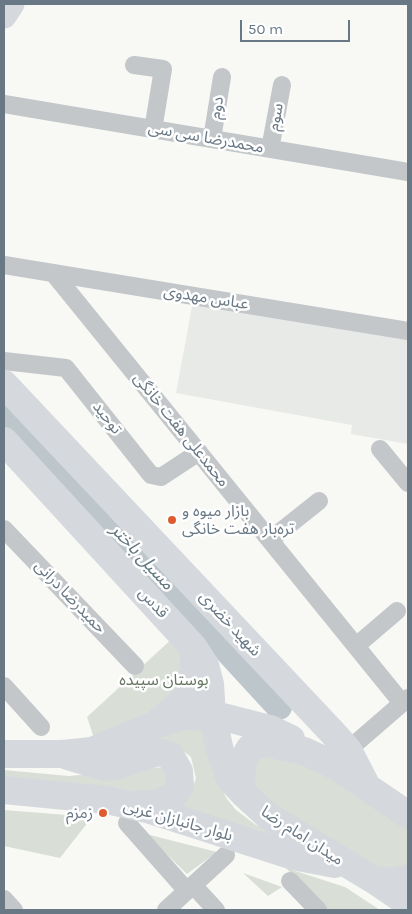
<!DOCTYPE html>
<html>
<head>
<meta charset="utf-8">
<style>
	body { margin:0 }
	#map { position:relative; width:412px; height:914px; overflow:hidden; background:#f8f8f5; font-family:Karla,sans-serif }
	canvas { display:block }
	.frame { position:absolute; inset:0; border:5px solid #687885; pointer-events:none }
	.scale { position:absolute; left:240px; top:20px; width:110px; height:22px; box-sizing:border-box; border:2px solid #687885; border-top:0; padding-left:6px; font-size:15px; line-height:18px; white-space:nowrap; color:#687885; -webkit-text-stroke:4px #fff; paint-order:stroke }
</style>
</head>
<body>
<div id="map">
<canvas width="412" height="914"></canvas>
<div class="frame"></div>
<div class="scale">50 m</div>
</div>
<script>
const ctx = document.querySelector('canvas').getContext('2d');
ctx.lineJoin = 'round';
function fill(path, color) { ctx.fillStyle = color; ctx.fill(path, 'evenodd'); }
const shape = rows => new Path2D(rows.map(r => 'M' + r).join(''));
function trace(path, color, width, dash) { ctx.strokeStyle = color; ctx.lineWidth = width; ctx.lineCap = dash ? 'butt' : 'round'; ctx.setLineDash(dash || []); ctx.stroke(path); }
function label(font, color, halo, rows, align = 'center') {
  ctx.font = font + ' Karla,"Noto Sans Arabic",sans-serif'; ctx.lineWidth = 5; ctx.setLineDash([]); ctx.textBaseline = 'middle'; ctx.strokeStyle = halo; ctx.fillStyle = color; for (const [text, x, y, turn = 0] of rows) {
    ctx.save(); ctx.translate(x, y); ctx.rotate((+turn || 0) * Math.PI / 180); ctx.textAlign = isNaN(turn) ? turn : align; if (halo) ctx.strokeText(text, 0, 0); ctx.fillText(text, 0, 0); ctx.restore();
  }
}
fill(shape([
	[193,301,408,339,408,444,351,434,352,425,176,393]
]), '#e8eae8');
fill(shape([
	[175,636,187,657,173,703,94,738,87,717],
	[208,725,220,786,227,799,236,810,256,825,295,844,170,806,192,790,196,778,191,757,179,748,115,756,170,731],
	[255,754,295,755,400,819,408,829,408,873,387,874,260,803,248,766],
	[164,767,172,780,156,795,4,777,4,770,69,776],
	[4,810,92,817,60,858,4,846],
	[146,834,217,852,187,874],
	[286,868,345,887,380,910,324,910],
	[243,873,282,887,268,896]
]), '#d9dfd6');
trace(shape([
	[4,408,279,707]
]), '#bdc7cb', 26);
trace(shape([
	[134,65,163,69,153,130],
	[4,104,408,172],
	[212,139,222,77],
	[270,149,282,85],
	[4,265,408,331],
	[54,274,402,703],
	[4,361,66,368,151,475,161,477,199,452],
	[380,449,408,483],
	[4,529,135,666],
	[270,540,319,501],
	[356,646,397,611],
	[4,686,41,727],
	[348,750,408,698],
	[127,823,187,891],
	[290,881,318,910],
	[193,885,216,910],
	[4,899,14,910],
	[166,910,226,855]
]), '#c3c7ca', 18);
trace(shape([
	[4,16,12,4]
]), '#d5d9dd', 25);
trace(shape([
	[4,384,332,732,348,750,365,783],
	[4,441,194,648,205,665,210,684,212,715,220,751,230,779,244,794],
	[158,722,187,698,193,681,194,652],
	[4,754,62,754,92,751,152,726,183,716,223,717,270,729,291,739],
	[68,756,105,767,116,766,158,752,170,755,179,771,180,786,174,796,156,804,138,804],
	[4,790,107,800,147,809,293,856,335,864],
	[408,815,336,766,304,751,265,743,250,748,243,760,241,785,244,794,268,816,374,880,392,882,408,878],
	[374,880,408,903]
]), '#d5d9dd', 28);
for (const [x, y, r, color] of [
	[172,520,5,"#df5a2e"],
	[103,813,5,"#df5a2e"]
]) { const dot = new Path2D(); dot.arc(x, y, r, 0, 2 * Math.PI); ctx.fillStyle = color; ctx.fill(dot); trace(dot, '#fff', 2); }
label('16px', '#687885', '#fff', [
	["دوم",217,108,-81],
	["سوم",276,117,-80],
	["محمدرضا سی سی",206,138,10],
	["عباس مهدوی",206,298,9],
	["توحید",107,418,52],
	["محمدعلی هفت خانگی",181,430,51],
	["حمیدرضا درانی",70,597,46],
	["قدس",153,603,47],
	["شهید خضری",230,624,47],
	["بلوار جانبازان غربی",178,821,16],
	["میدان امام رضا",302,836,33]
]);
label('16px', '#687885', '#fff', [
	["بازار میوه و",182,511],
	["تره‌بار هفت خانگی",182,529],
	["زمزم",93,813,"right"]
], 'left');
label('16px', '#667762', '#fff', [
	["بوستان سپیده",164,680]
]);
label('italic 18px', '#637881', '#fff', [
	["مسیل باختر",142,557,47]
]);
</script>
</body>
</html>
